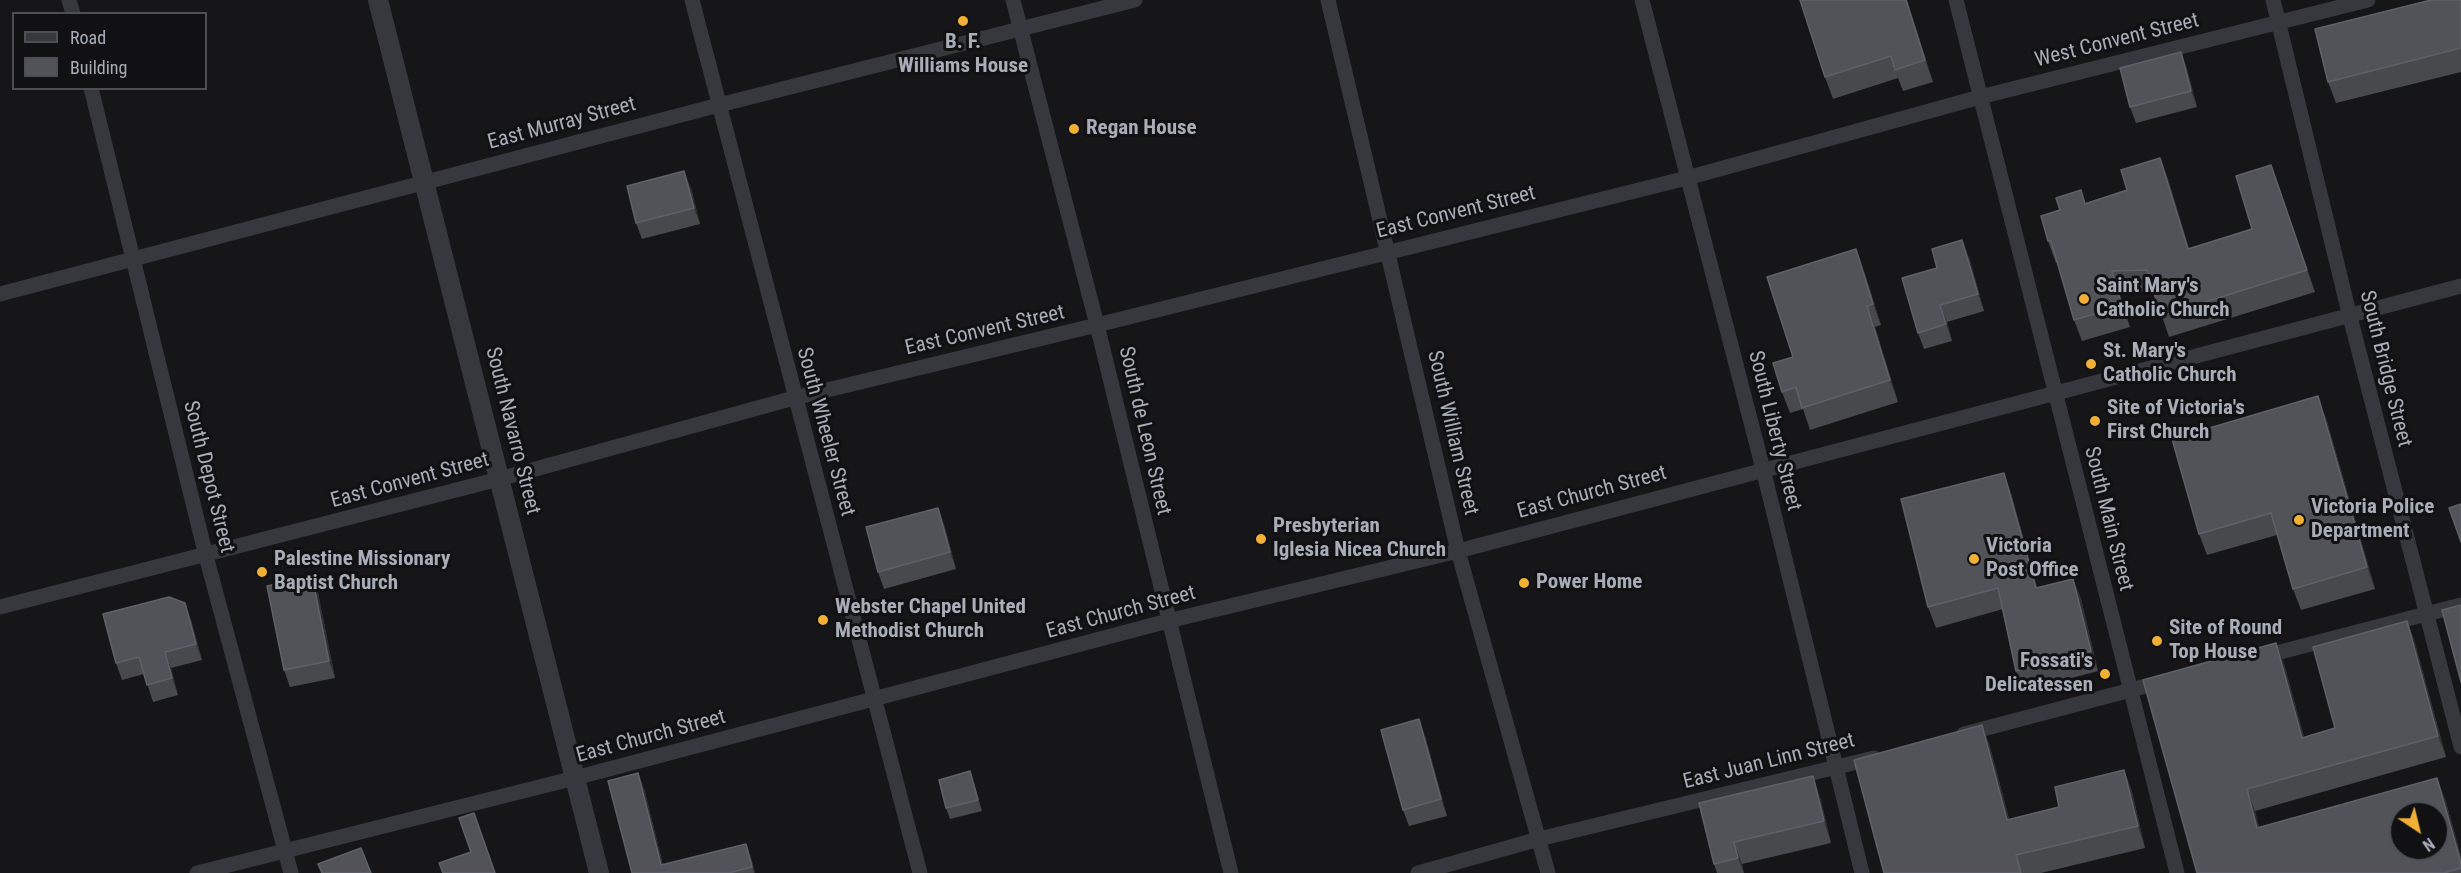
<!DOCTYPE html>
<html>
<head>
<meta charset="utf-8">
<style>
	body { margin:0 }
	#map { position:relative; width:2461px; height:873px; overflow:hidden; background:#161618; font-family:"Roboto Condensed",sans-serif }
	canvas { display:block }
	.legend { position:absolute; left:12px; top:12px; width:195px; height:78px; box-sizing:border-box; background:#111113; border:2px solid #4d4f55; margin:0; padding:8px 10px; list-style:none; font-size:18px; color:#a8adb8 }
	.legend li { display:flex; align-items:center; gap:12px; height:30px }
	.legend b { width:30px; border:2px solid #4d4f55 }
	.north { position:absolute; left:2389px; top:801px; width:60px; height:60px; box-sizing:border-box; background:#111113; border:2px solid #4d4f55; border-radius:50%; rotate:145deg; font-size:16px; font-weight:700; line-height:24px; text-align:center; color:#a8adb8 }
	.north::after { content:''; display:block; margin:auto; width:21px; height:27px; background:#f2b134; clip-path:polygon(50% 0,100% 100%,50% 72%,0 100%) }
</style>
</head>
<body>
<div id="map">
<canvas width="2461" height="873"></canvas>
<ul class="legend">
<li><b style="height:8px;background:#37383d"></b>Road</li>
<li><b style="height:16px;background:#525359"></b>Building</li>
</ul>
<div class="north">N</div>
</div>
<script>
const ctx = document.querySelector('canvas').getContext('2d');
ctx.lineJoin = 'round';
const shape = rows => new Path2D(rows.map(r => 'M' + r).join(''));
function trace(path, color, width, dash) { ctx.strokeStyle = color; ctx.lineWidth = width; ctx.lineCap = dash ? 'butt' : 'round'; ctx.setLineDash(dash || []); ctx.stroke(path); }
function fill(path, color) { ctx.fillStyle = color; ctx.fill(path, 'evenodd'); }
function label(font, color, halo, rows, align = 'center') {
  ctx.font = font + ' "Roboto Condensed",sans-serif'; ctx.lineWidth = 6; ctx.setLineDash([]); ctx.textBaseline = 'middle'; ctx.strokeStyle = halo; ctx.fillStyle = color; for (const [text, x, y, turn = 0] of rows) {
    ctx.save(); ctx.translate(x, y); ctx.rotate((+turn || 0) * Math.PI / 180); ctx.textAlign = isNaN(turn) ? turn : align; if (halo) ctx.strokeText(text, 0, 0); ctx.fillText(text, 0, 0); ctx.restore();
  }
}
trace(shape([
	[69,0,73,14],
	[692,0,920,873],
	[1013,0,1097,325,1231,873],
	[1328,0,1458,551,1548,873],
	[1642,0,1763,469,1862,873],
	[1956,0,2177,873],
	[2273,0,2349,313,2461,747],
	[91,88,206,556,291,873],
	[0,294,719,105,1135,0],
	[0,607,499,479,794,398,1097,325,1687,178,1980,97,2368,0],
	[2261,657,2461,605],
	[1964,734,2165,681],
	[197,873,575,778,1168,621,1458,551,2461,286],
	[1418,873,1539,839,1874,758]
]), '#37383d', 15);
trace(shape([
	[378,0,599,873]
]), '#37383d', 20);
fill(shape([
	[1907,0,1933,82,1903,91,1898,78,1833,99,1825,77],
	[2461,0,2461,72,2336,103,2328,82],
	[2181,52,2187,69,2197,107,2136,123,2130,107],
	[2160,158,2168,179,2189,249,2252,229,2279,187,2315,292,2169,337,2154,292,2119,292,2130,327,2082,341,2074,320,2058,262,2056,263,2048,241,2085,203,2127,190],
	[691,188,700,224,642,239,636,223],
	[1969,257,1984,311,1947,322,1952,341,1924,349,1918,333,1937,268],
	[1864,271,1881,325,1875,327,1898,402,1810,430,1803,409,1790,413,1782,392,1793,357],
	[2326,418,2375,589,2301,610,2293,589,2277,535,2207,555,2199,534],
	[2011,493,2037,588,2073,579,2081,599,2098,671,2023,691,2016,671,2003,609,1936,628,1928,607],
	[944,524,956,569,884,589,878,572],
	[318,593,335,678,290,687,284,670],
	[191,620,202,660,171,668,178,695,153,702,144,674,122,680,116,663],
	[2407,621,2415,643,2446,757,2255,811,2259,827,2445,799,2461,856,2461,873,2197,873,2284,664,2304,737,2335,728],
	[1982,725,1990,747,2009,819,2059,807,2124,770,2132,792,2145,848,2041,873,1884,873],
	[1425,736,1447,816,1409,826,1403,810],
	[974,783,982,811,950,819,946,808],
	[644,788,663,865,746,844,751,858,755,873,632,873],
	[1820,797,1831,843,1742,864,1744,873,1717,873,1714,864,1699,803]
]), '#47494d');
fill(shape([
	[1906,0,1907,0,1933,82,1925,60],
	[2181,52,2187,69,2197,107,2191,91],
	[2160,158,2168,179,2196,271,2188,249],
	[2271,165,2279,187,2315,292,2307,270],
	[684,171,691,188,700,224,694,208],
	[1962,240,1969,257,1984,311,1978,294],
	[1856,249,1864,271,1881,325,1873,304],
	[2112,271,2119,292,2130,327,2122,306],
	[1940,305,1947,322,1952,341,1946,324],
	[1867,306,1875,327,1898,402,1890,380],
	[2318,396,2326,418,2375,589,2367,567],
	[2004,473,2011,493,2043,608,2036,588],
	[938,508,944,524,956,569,950,552],
	[312,576,318,593,335,678,329,661],
	[2073,579,2081,599,2098,671,2091,651],
	[185,603,191,620,202,660,196,644],
	[2407,621,2415,643,2446,757,2438,736],
	[2276,643,2284,664,2310,759,2302,738],
	[165,652,171,668,178,695,172,678],
	[1419,719,1425,736,1447,816,1441,799],
	[1982,725,1990,747,2015,841,2007,820],
	[2124,770,2132,792,2145,848,2138,826],
	[970,771,974,783,982,811,978,800],
	[638,773,644,788,665,873,661,865],
	[1813,776,1820,797,1831,843,1824,821],
	[2437,778,2445,799,2461,856,2461,863],
	[2247,789,2255,811,2265,850,2257,828],
	[1734,842,1742,864,1744,873,1738,858],
	[746,844,751,858,755,873,754,873,752,867]
]), '#2f3033');
const building = shape([
	[1800,0,1906,0,1925,60,1895,70,1891,56,1825,77,1800,0],
	[2431,0,2461,0,2461,48,2328,82,2315,29,2431,0],
	[2181,52,2191,91,2130,107,2120,68,2181,52],
	[2160,158,2188,249,2252,229,2236,176,2271,165,2307,270,2161,316,2147,270,2112,271,2122,306,2074,320,2051,241,2048,241,2041,216,2060,210,2056,198,2081,190,2085,204,2127,190,2121,170,2160,158],
	[684,171,694,208,636,223,627,186,684,171],
	[1962,240,1978,294,1940,305,1946,324,1918,333,1902,278,1937,268,1932,249,1962,240],
	[1856,249,1873,304,1867,306,1890,380,1802,408,1796,387,1782,392,1773,363,1793,357,1767,277,1856,249],
	[2318,396,2367,567,2293,589,2271,513,2199,534,2172,439,2318,396],
	[2004,473,2036,588,2073,579,2091,651,2016,671,1998,588,1928,607,1901,499,2004,473],
	[2461,504,2461,542,2449,508,2461,504],
	[938,508,950,552,878,572,866,527,938,508],
	[312,576,329,661,284,670,267,586,312,576],
	[169,597,185,603,196,644,165,652,172,678,147,685,139,657,116,663,103,614,169,597],
	[2461,605,2461,682,2442,610,2461,605],
	[2407,621,2438,736,2247,789,2257,828,2437,778,2461,863,2461,868,2444,873,2197,873,2143,680,2276,643,2302,738,2335,728,2313,647,2407,621],
	[2401,813,2437,813,2437,849,2401,849,2401,813],
	[1419,719,1441,799,1403,810,1381,730,1419,719],
	[1982,725,2007,820,2059,807,2055,787,2124,770,2138,826,2016,855,2021,873,1884,873,1854,760,1982,725],
	[970,771,978,800,946,808,939,780,970,771],
	[638,773,661,865,746,844,752,867,729,873,632,873,608,781,638,773],
	[1813,776,1824,821,1734,842,1738,858,1714,864,1699,803,1813,776],
	[474,813,495,873,443,873,439,863,471,852,459,818,474,813],
	[361,848,371,873,322,873,318,864,361,848]
]);
fill(building, '#525359');
trace(building, '#5f6168', 1.5);
for (const [x, y, r, color] of [
	[963,21,6,"#f2b134"],
	[1074,129,6,"#f2b134"],
	[2084,299,6,"#f2b134"],
	[2091,364,6,"#f2b134"],
	[2095,421,6,"#f2b134"],
	[2299,520,6,"#f2b134"],
	[1261,539,6,"#f2b134"],
	[1974,559,6,"#f2b134"],
	[262,572,6,"#f2b134"],
	[1524,583,6,"#f2b134"],
	[823,620,6,"#f2b134"],
	[2157,641,6,"#f2b134"],
	[2105,674,6,"#f2b134"]
]) { const dot = new Path2D(); dot.arc(x, y, r, 0, 2 * Math.PI); ctx.fillStyle = color; ctx.fill(dot); trace(dot, '#111113', 2); }
label('21px', '#a8adb8', '#111113', [
	["West Convent Street",2117,41,-14],
	["East Murray Street",562,124,-15],
	["East Convent Street",1456,213,-14],
	["East Convent Street",985,331,-13],
	["South Bridge Street",2385,369,76],
	["South Navarro Street",512,431,76],
	["South de Leon Street",1144,431,77],
	["South Liberty Street",1774,431,76],
	["South Wheeler Street",825,432,75],
	["South William Street",1452,433,77],
	["South Depot Street",208,477,76],
	["East Convent Street",410,481,-15],
	["East Church Street",1592,493,-15],
	["South Main Street",2108,519,76],
	["East Church Street",1121,613,-15],
	["East Church Street",651,737,-15],
	["East Juan Linn Street",1769,762,-14]
]);
label('bold 21px', '#a8adb8', '#111113', [
	["B. F.",963,43,"center"],
	["Williams House",963,67,"center"],
	["Regan House",1086,129],
	["Saint Mary's",2096,287],
	["Catholic Church",2096,311],
	["St. Mary's",2103,352],
	["Catholic Church",2103,376],
	["Site of Victoria's",2107,409],
	["First Church",2107,433],
	["Victoria Police",2311,508],
	["Department",2311,532],
	["Presbyterian",1273,527],
	["Iglesia Nicea Church",1273,551],
	["Victoria",1986,547],
	["Post Office",1986,571],
	["Palestine Missionary",274,560],
	["Baptist Church",274,584],
	["Power Home",1536,583],
	["Webster Chapel United",835,608],
	["Methodist Church",835,632],
	["Site of Round",2169,629],
	["Top House",2169,653],
	["Fossati's",2093,662,"right"],
	["Delicatessen",2093,686,"right"]
], 'left');
</script>
</body>
</html>
